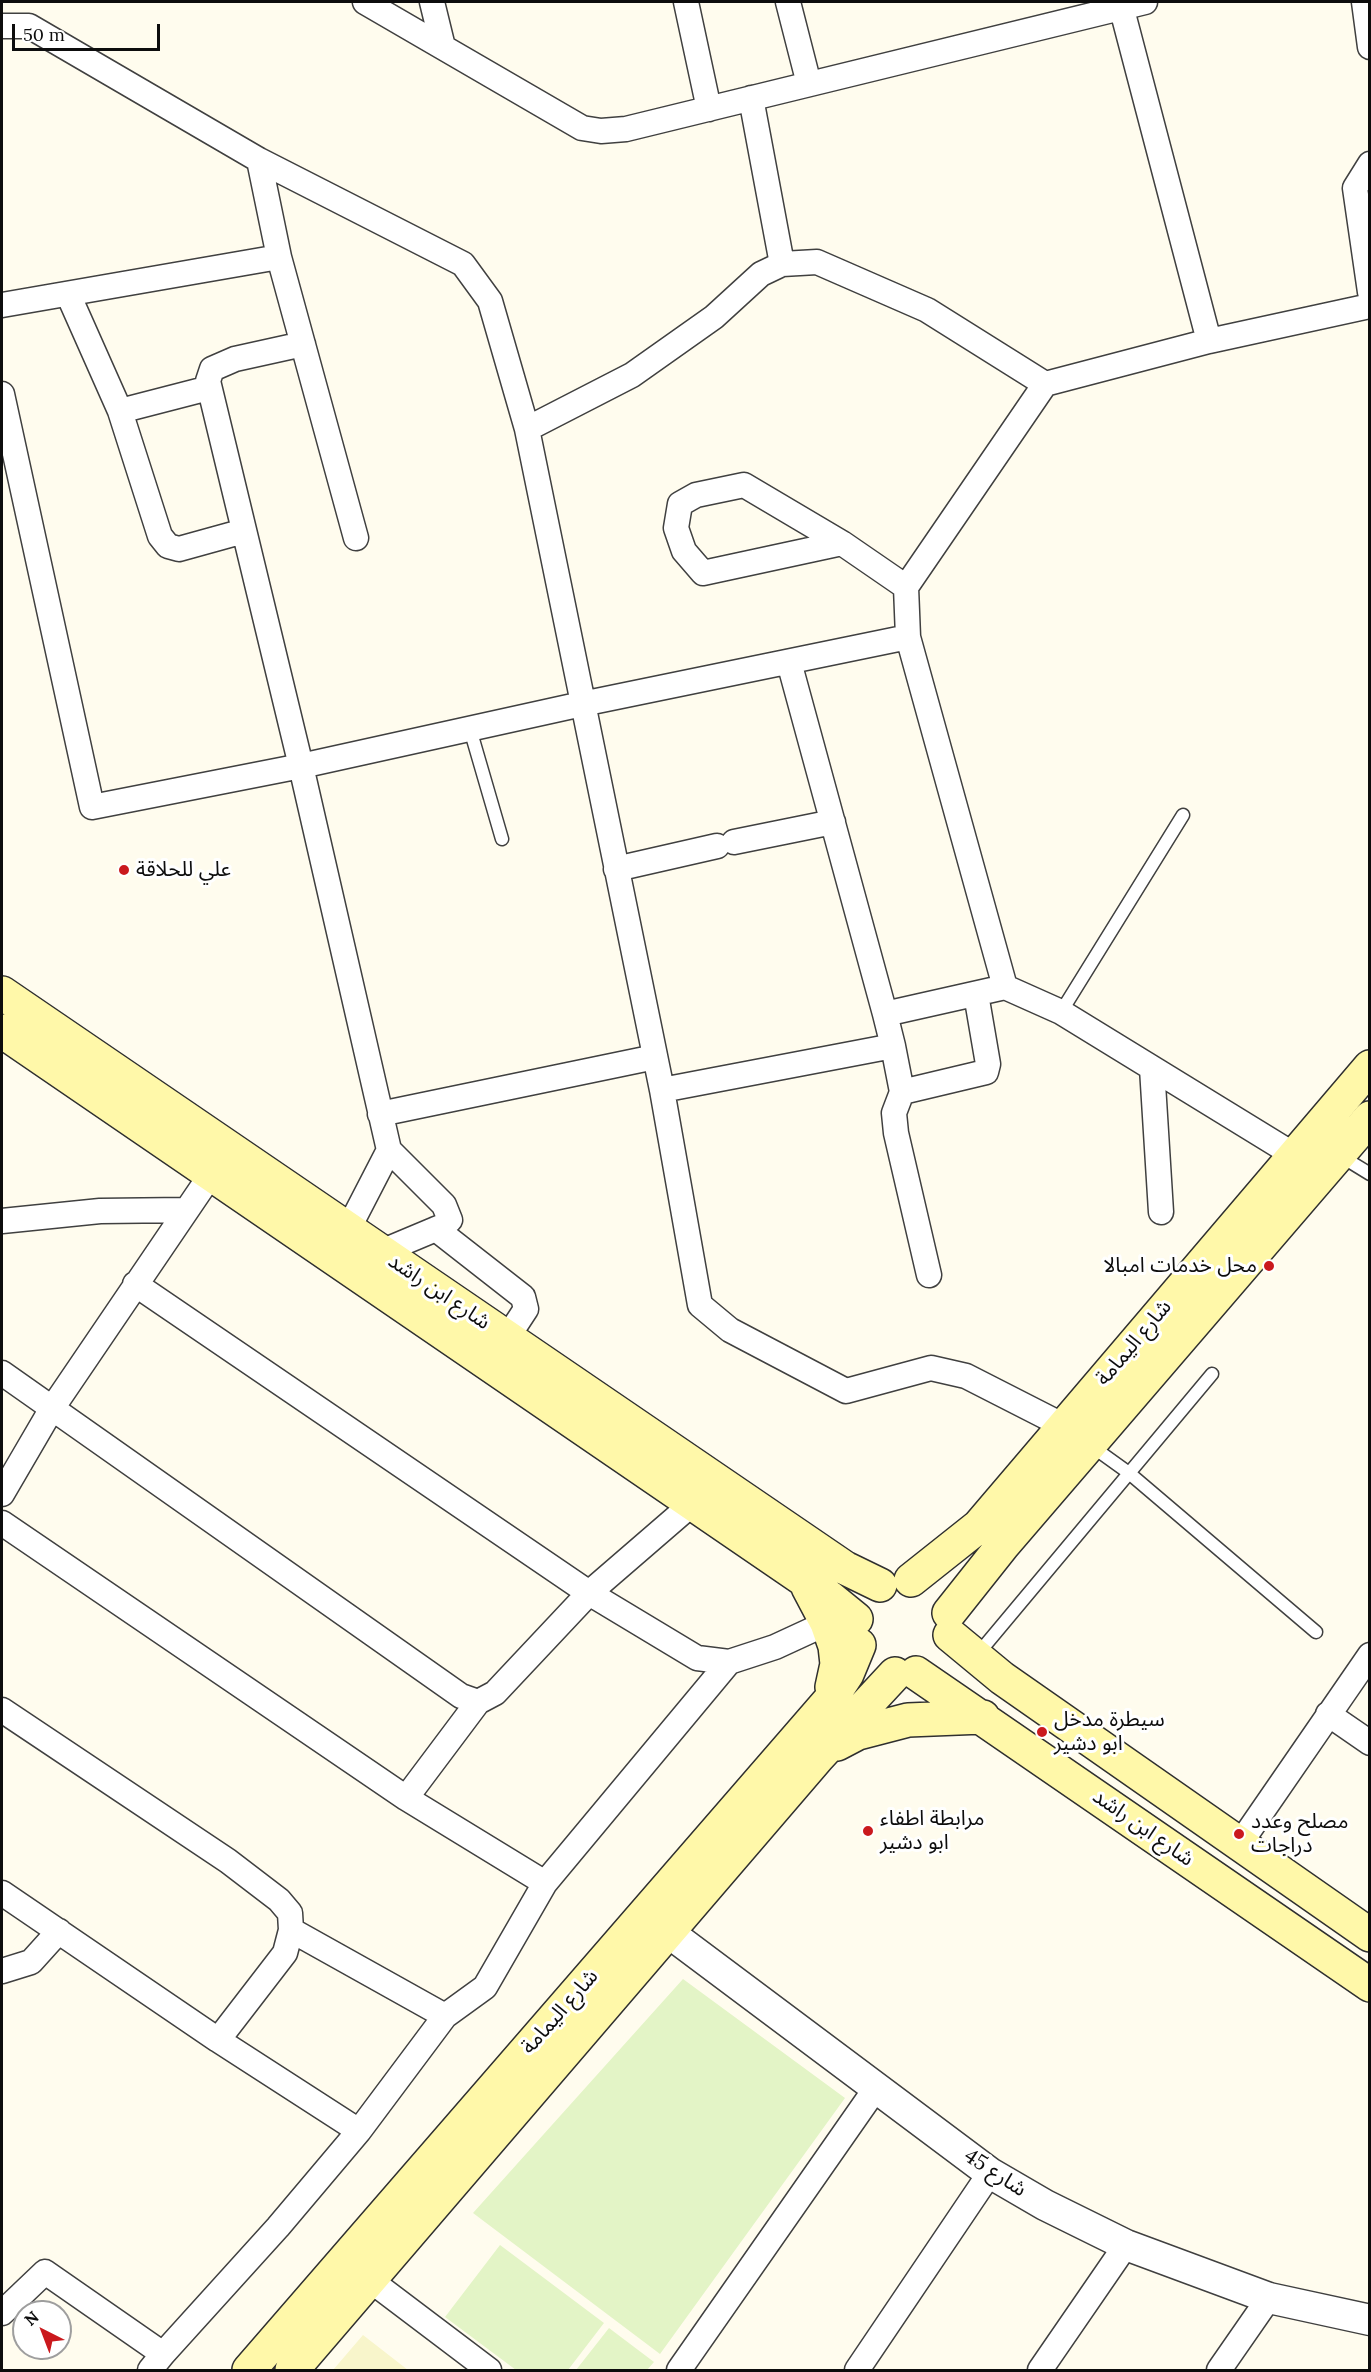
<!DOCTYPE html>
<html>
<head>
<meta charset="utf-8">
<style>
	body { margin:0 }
	#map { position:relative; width:1371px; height:2372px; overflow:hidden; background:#fffcee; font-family:Lora,serif }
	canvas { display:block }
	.frame { position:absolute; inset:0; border:3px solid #0d0d0d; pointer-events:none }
	.north { position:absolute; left:12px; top:2300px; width:60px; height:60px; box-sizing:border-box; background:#fff; border:2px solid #9e9e9e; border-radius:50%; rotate:318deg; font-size:16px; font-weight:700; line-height:24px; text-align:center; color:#0d0d0d }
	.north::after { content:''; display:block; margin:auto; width:21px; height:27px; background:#ca191d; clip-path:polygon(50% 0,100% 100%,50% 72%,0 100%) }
	.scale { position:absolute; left:12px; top:24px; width:148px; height:27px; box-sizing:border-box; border:3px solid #0d0d0d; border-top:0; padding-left:8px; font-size:18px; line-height:21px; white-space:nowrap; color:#0d0d0d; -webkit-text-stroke:4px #fff; paint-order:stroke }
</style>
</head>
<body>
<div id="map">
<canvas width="1371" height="2372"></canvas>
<div class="frame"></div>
<div class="north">N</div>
<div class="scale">50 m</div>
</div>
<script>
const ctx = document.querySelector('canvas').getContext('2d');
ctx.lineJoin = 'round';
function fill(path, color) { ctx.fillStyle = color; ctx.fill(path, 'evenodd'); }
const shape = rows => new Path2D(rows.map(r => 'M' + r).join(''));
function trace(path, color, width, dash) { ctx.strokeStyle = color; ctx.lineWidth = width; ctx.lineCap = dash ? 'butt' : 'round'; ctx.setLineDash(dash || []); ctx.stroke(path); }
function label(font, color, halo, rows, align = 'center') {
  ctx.font = font + ' Lora,"Noto Sans Arabic",serif'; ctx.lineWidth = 6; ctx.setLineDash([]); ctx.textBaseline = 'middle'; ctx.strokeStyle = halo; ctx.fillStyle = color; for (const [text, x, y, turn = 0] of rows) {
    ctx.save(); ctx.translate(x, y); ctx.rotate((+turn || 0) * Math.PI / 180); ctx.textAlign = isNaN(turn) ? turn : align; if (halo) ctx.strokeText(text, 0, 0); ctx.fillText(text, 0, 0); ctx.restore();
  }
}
fill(shape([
	[363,2335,408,2370,333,2370]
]), '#f8f5cb');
fill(shape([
	[683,1979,845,2098,660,2354,473,2213],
	[500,2245,604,2323,568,2370,516,2370,445,2317],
	[609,2328,654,2362,647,2370,576,2370]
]), '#e3f4c6');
const service = shape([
	[470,729,502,839],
	[1061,1012,1183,815],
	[1339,1155,1370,1174],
	[1090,1445,1129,1473,1316,1632],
	[977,1655,1212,1374]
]);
const minor = shape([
	[365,2,582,128,601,131,626,129,1145,2],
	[432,2,443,47],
	[686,2,709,109],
	[788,2,809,84],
	[1120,2,1209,341],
	[1364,2,1370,47],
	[2,26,29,26,259,160,463,264,490,301,527,429,662,1090,700,1305,730,1330,846,1391,931,1368,966,1376,1064,1426],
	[751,98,782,264],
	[259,160,279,257,356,538],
	[1370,164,1355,188,1370,292],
	[68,294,120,411,160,536,168,546,179,549,244,531],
	[2,305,279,257],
	[303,344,235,359,212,369,208,381,301,766,389,1150,341,1243],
	[2,394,92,807,301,766,582,704,908,637],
	[120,411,209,388],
	[527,429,632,375,714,317,761,274,782,264,817,262,927,310,1045,384],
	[842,543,703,573,684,551,676,528,680,504,696,495,744,485,842,543,906,587],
	[789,662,885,1014],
	[734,842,833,822],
	[616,869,717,846],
	[1005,987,908,637,906,587,1045,384,1209,341,1370,306],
	[893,1046,902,1092,894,1113,896,1133,929,1275],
	[1152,1068,1161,1212],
	[662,1090,893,1046,885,1014,1005,987,1061,1012,1294,1155],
	[902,1092,986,1072,988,1064,976,994],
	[380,1114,655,1057],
	[2,1221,100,1211,186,1210],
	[436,1229,523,1297,526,1309,507,1338],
	[381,1252,443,1226,450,1220,444,1205,389,1150],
	[135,1284,589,1593,697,1658,729,1662,775,1647,827,1623],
	[2,1373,461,1696,478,1702,495,1693,589,1593,692,1504],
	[2,1494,51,1410,210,1176],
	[2,1523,406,1798,545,1883],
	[2,1710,228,1861,279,1900,290,1913,291,1930,285,1953,218,2040],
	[1328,1714,1370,1743],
	[406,1798,478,1702],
	[1239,1845,1370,1655],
	[2,1893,218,2040,359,2131],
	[291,1930,445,2016],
	[2,1971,31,1962,59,1931],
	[370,2280,489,2370],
	[2,2313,45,2272,163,2354,150,2370],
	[163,2354,278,2227,359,2131,445,2016,485,1987,545,1883,729,1662],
	[679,2370,876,2088],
	[857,2370,990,2173],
	[1040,2370,1126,2245],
	[1219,2370,1269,2298]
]);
const tertiary = shape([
	[668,1932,990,2173,1045,2205,1126,2245,1269,2298,1370,2320]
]);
const secondary = shape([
	[2,993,845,1568,880,1585],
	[2,1031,829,1597,856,1619],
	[911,1580,979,1526,1370,1067],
	[808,1587,827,1623,835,1646,837,1664,832,1687],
	[949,1613,1003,1545,1370,1118],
	[950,1635,1002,1678,1370,1935],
	[916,1673,1370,1985],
	[837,1744,858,1733,908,1720,983,1717],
	[249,2370,830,1700,847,1674,859,1645],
	[292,2370,818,1757,895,1674]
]);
trace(service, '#404040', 15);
trace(minor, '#404040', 27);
trace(tertiary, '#404040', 33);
trace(secondary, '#2f2f2f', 36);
trace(service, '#fff', 12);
trace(minor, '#fff', 24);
trace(tertiary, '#fff', 30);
trace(secondary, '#fff8a9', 33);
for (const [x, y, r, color] of [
	[124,870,6,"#ca191d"],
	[1269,1266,6,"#ca191d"],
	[1042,1732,6,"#ca191d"],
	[868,1831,6,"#ca191d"],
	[1239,1834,6,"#ca191d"]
]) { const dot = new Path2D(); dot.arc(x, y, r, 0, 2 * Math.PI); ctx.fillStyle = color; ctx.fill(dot); trace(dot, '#fff', 2); }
label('21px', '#0d0d0d', '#fff', [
	["علي للحلاقة",136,870],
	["محل خدمات امبالا",1257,1266,"right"],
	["سيطرة مدخل",1054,1720],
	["ابو دشير",1054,1744],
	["مرابطة اطفاء",880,1819],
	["ابو دشير",880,1843],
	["مصلح وعدد",1251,1822],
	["دراجات",1251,1846]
], 'left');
label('21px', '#0d0d0d', '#fff', [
	["شارع ابن راشد",439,1292,34],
	["شارع اليمامة",1134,1343,-50],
	["شارع ابن راشد",1143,1828,35],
	["شارع اليمامة",560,2012,-49],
	["شارع 45",995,2173,33]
]);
</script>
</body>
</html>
